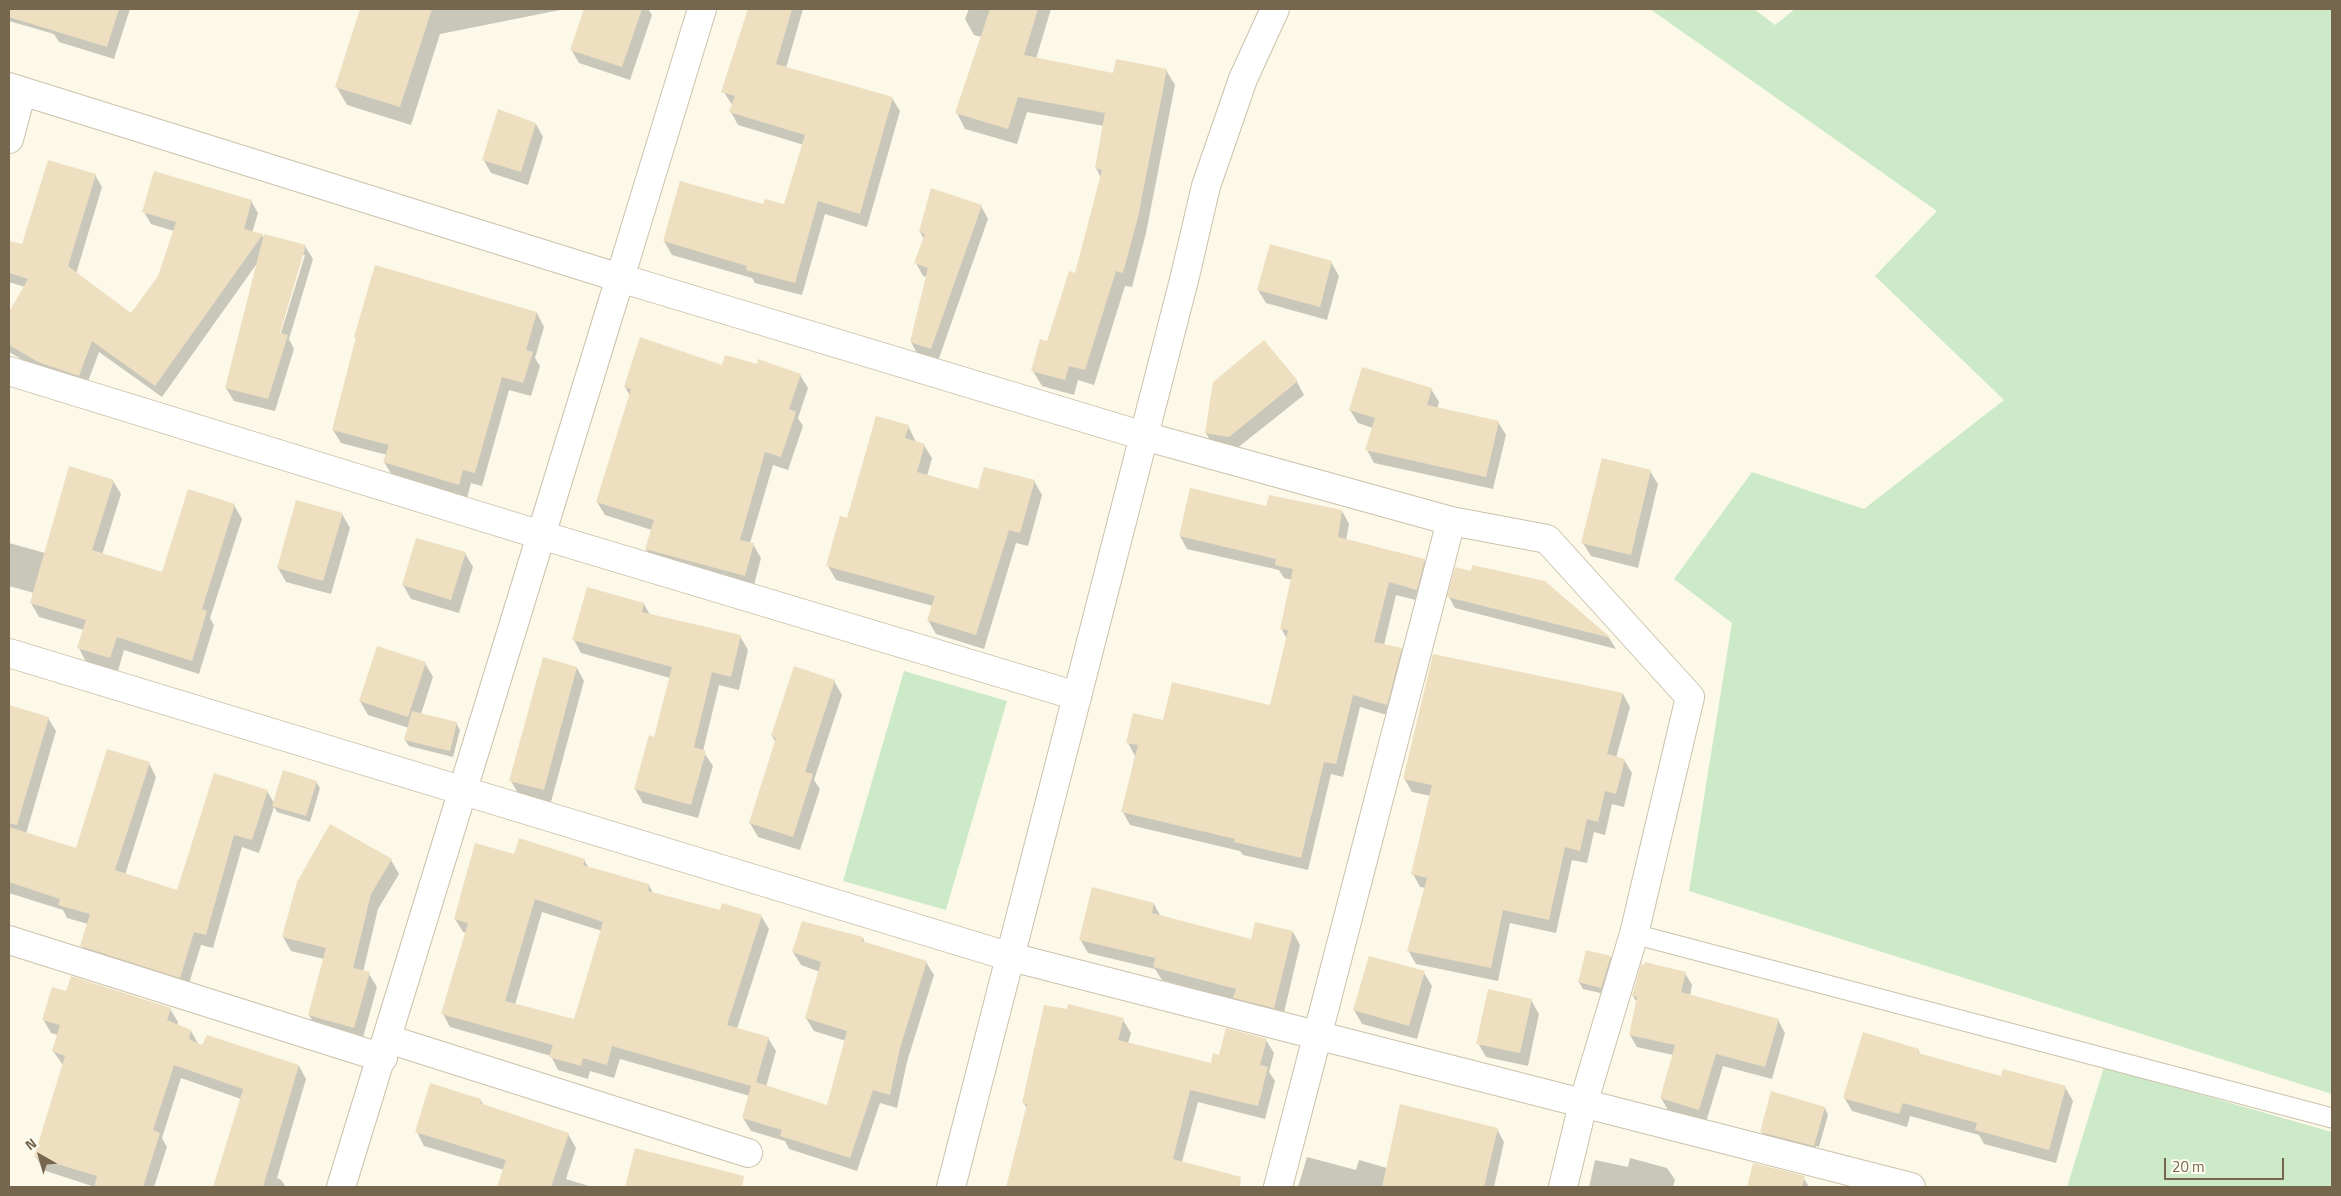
<!DOCTYPE html>
<html>
<head>
<meta charset="utf-8">
<style>
	body { margin:0 }
	#map { position:relative; width:2341px; height:1196px; overflow:hidden; background:#fcf9e9; font-family:"Titillium Web",sans-serif }
	canvas { display:block }
	.frame { position:absolute; inset:0; border:10px solid #76664d; pointer-events:none }
	.north { position:absolute; left:15px; top:1131px; width:50px; height:50px; -webkit-text-stroke:4px #fefcf0; paint-order:stroke; rotate:322deg; font-size:14px; font-weight:700; line-height:20px; text-align:center; color:#76664d }
	.north::after { content:''; display:block; margin:auto; width:18px; height:22px; background:#76664d; clip-path:polygon(50% 0,100% 100%,50% 72%,0 100%) }
	.scale { position:absolute; left:2164px; top:1158px; width:120px; height:22px; box-sizing:border-box; border:2px solid #76664d; border-top:0; padding-left:6px; font-size:15px; line-height:18px; white-space:nowrap; color:#76664d; -webkit-text-stroke:4px #fefcf0; paint-order:stroke }
</style>
</head>
<body>
<div id="map">
<canvas width="2341" height="1196"></canvas>
<div class="frame"></div>
<div class="north">N</div>
<div class="scale">20 m</div>
</div>
<script>
const ctx = document.querySelector('canvas').getContext('2d');
ctx.lineJoin = 'round';
function fill(path, color) { ctx.fillStyle = color; ctx.fill(path, 'evenodd'); }
const shape = rows => new Path2D(rows.map(r => 'M' + r).join(''));
function trace(path, color, width, dash) { ctx.strokeStyle = color; ctx.lineWidth = width; ctx.lineCap = dash ? 'butt' : 'round'; ctx.setLineDash(dash || []); ctx.stroke(path); }
fill(shape([
	[1650,9,1754,9,1775,25,1795,9,2332,9,2332,1094,1689,891,1732,623,1674,579,1752,472,1864,509,2004,400,1875,276,1937,211],
	[904,671,1007,701,946,910,843,881],
	[2104,1067,2332,1132,2332,1187,2067,1187]
]), '#cce9c8');
fill(shape([
	[9,9,130,9,114,59,59,42,54,34,9,21],
	[361,9,565,9,440,34,411,125,347,105,336,86],
	[586,9,648,9,652,15,630,80,579,63,571,49],
	[748,9,803,9,786,68,892,98,900,111,867,227,825,214,802,295,755,283,752,278,672,255,664,241,681,183,764,206,785,206,804,145,738,125,731,112,733,106,723,91],
	[969,9,1051,9,1036,59,1114,74,1166,70,1175,85,1146,233,1132,287,1125,286,1094,385,1078,380,1074,395,1042,386,1033,371,1048,342,1076,274,1101,178,1096,168,1104,126,1027,112,1017,144,965,129,957,113,982,37,974,35,965,19],
	[536,124,543,137,528,185,491,173,483,159],
	[95,175,102,187,76,274,131,315,159,276,174,231,151,224,144,212,251,201,258,213,252,233,262,235,264,238,305,246,313,259,289,339,294,349,275,411,234,401,226,388,258,262,162,397,99,352,86,387,46,373,9,352,9,315,25,287,9,282,9,242,23,246],
	[302,255,305,255,279,339,277,339],
	[981,206,988,219,938,361,918,355,911,342,927,277,923,276,916,263,924,239,920,232],
	[1331,262,1339,276,1327,320,1266,303,1258,290],
	[537,313,544,327,535,358,540,366,531,396,509,390,482,486,471,483,467,498,392,475,384,462,387,455,341,443,333,430,357,340,355,336],
	[1264,341,1297,382,1304,395,1236,449,1213,446,1206,433],
	[723,366,800,375,808,388,798,418,803,426,788,470,773,465,750,543,753,544,761,558,753,589,654,562,646,549,652,530,605,515,597,502,630,396,625,387],
	[1431,389,1439,402,1437,409,1498,422,1506,435,1493,489,1374,463,1367,450,1373,428,1358,423,1350,410],
	[908,426,916,442,924,445,932,458,927,476,979,491,1034,481,1042,495,1028,546,1016,543,984,649,936,634,928,620,933,606,836,580,828,566,848,519],
	[1650,471,1658,484,1638,568,1591,556,1583,543],
	[113,481,121,494,102,555,163,574,234,505,242,519,210,618,214,625,199,674,124,650,118,671,86,662,79,648,84,630,39,617,31,603,34,593,9,586,9,543,45,553],
	[1267,508,1342,511,1349,524,1346,541,1424,560,1432,573,1424,602,1396,595,1384,645,1401,649,1409,662,1394,717,1360,707,1343,777,1331,774,1308,870,1243,855,1240,851,1130,825,1123,812,1135,756,1128,743,1164,721,1271,707,1287,639,1281,628,1292,580,1284,578,1279,570,1187,549,1180,536],
	[342,514,350,528,331,594,286,582,278,568],
	[465,553,473,567,459,613,411,599,403,585],
	[1472,572,1545,582,1610,639,1616,649,1455,608,1449,597],
	[644,604,650,615,740,636,748,650,739,690,719,685,703,751,713,766,698,818,643,803,635,789,655,738,670,678,581,653,574,640],
	[425,663,433,677,421,714,456,723,460,730,453,757,409,746,405,740,409,728,368,715,360,701],
	[577,668,584,681,551,802,518,793,511,781],
	[834,681,842,695,814,780,820,789,800,850,758,837,750,823,776,743,772,736],
	[1623,694,1630,707,1616,758,1624,760,1632,773,1624,807,1612,804,1605,835,1594,832,1587,863,1572,860,1556,933,1510,923,1498,981,1416,964,1408,950,1426,888,1420,887,1413,874,1431,796,1412,792,1404,778],
	[9,706,48,718,56,731,26,834,77,850,149,763,156,777,125,875,178,892,267,791,274,803,316,782,320,788,310,822,277,812,274,807,259,853,242,847,213,948,201,945,187,990,89,959,82,946,88,924,67,918,63,910,9,893],
	[515,856,584,860,589,868,649,885,653,893,721,911,761,916,769,929,737,1029,768,1038,776,1051,766,1087,828,1107,846,1041,814,1031,806,1018,820,972,801,965,793,952,863,938,865,943,926,962,934,975,907,1062,897,1108,880,1103,857,1171,789,1149,785,1141,751,1131,743,1118,750,1096,620,1059,614,1078,590,1071,588,1079,558,1070,551,1056,450,1027,443,1014,466,933,463,932,455,919],
	[542,912,602,931,575,1020,515,1005],
	[391,860,399,874,378,909,363,972,369,974,377,987,362,1041,317,1029,309,1015,324,959,291,951,283,937],
	[1154,904,1161,917,1252,940,1293,932,1300,945,1282,1021,1242,1011,1236,1000,1162,980,1155,969,1088,953,1080,939],
	[1610,957,1614,964,1605,994,1583,989,1579,982],
	[1646,966,1685,973,1692,985,1690,996,1778,1020,1785,1033,1772,1079,1723,1066,1706,1122,1668,1110,1661,1098,1673,1055,1637,1047,1630,1035,1637,1003,1633,996],
	[1424,973,1432,986,1417,1039,1362,1024,1354,1010],
	[67,993,170,1009,178,1022,177,1026,191,1031,199,1045,299,1066,306,1079,277,1178,281,1180,286,1187,214,1187,241,1099,181,1078,162,1138,167,1147,154,1187,95,1187,43,1170,36,1157,63,1065,53,1051,58,1035,51,1033,43,1019],
	[1531,1000,1539,1014,1528,1066,1486,1057,1478,1043],
	[1123,1020,1131,1033,1128,1043,1212,1064,1220,1056,1266,1040,1274,1053,1269,1072,1275,1081,1265,1119,1198,1102,1182,1162,1225,1174,1233,1187,1007,1187,1027,1109,1024,1103],
	[1918,1050,1921,1055,2002,1077,2065,1087,2073,1101,2056,1163,1984,1144,1979,1135,1910,1116,1907,1127,1852,1111,1844,1097],
	[480,1100,484,1105,568,1134,576,1148,566,1179,592,1187,498,1187,504,1170,424,1146,417,1132],
	[1825,1108,1828,1115,1819,1147,1816,1146,1814,1151,1765,1139,1762,1132],
	[1497,1129,1504,1142,1494,1187,1298,1187,1307,1157,1356,1170,1359,1160,1387,1168],
	[636,1149,701,1178,699,1187,626,1187],
	[1630,1158,1667,1168,1675,1180,1673,1187,1589,1187,1595,1160,1628,1167],
	[1754,1164,1803,1177,1809,1187,1748,1187]
]), '#0003');
fill(shape([
	[9,9,119,9,107,47,9,17],
	[360,9,432,9,400,107,335,87],
	[584,9,642,9,622,67,570,50],
	[748,9,792,9,776,64,893,97,860,214,818,201,795,283,746,270,747,266,663,241,680,181,763,204,765,199,784,204,805,135,729,112,735,96,721,92],
	[990,9,1038,9,1024,55,1113,73,1116,59,1167,69,1138,217,1123,273,1116,271,1085,370,1069,366,1065,380,1031,371,1040,339,1047,341,1069,271,1075,273,1102,170,1095,168,1105,113,1018,97,1008,129,955,113],
	[498,109,536,123,521,172,482,160],
	[48,160,96,174,68,266,131,313,158,276,176,222,142,212,154,171,252,200,244,229,263,234,155,386,92,341,79,376,38,362,9,345,9,312,28,279,9,273,9,241,22,244],
	[931,188,982,205,931,349,910,342,928,268,914,263,925,234,919,232],
	[264,234,306,245,280,333,288,335,268,399,225,388],
	[1270,244,1332,261,1320,307,1257,290],
	[375,265,537,312,526,350,533,352,523,383,502,377,475,473,463,470,459,485,383,462,389,445,332,430,356,337,354,337],
	[640,337,722,365,725,355,757,364,758,359,801,374,789,409,796,412,781,457,765,452,740,540,754,543,745,576,645,549,654,520,596,502,631,389,624,387],
	[1264,340,1298,381,1229,437,1205,433,1213,382],
	[1362,367,1432,388,1427,405,1499,421,1486,477,1365,450,1375,418,1349,410],
	[876,416,909,425,905,438,925,444,917,472,978,489,984,467,1035,480,1020,533,1009,530,976,635,927,620,935,596,826,566,840,516,847,518],
	[1602,458,1651,470,1631,555,1581,543],
	[69,466,114,480,92,550,162,572,188,489,235,504,202,609,207,611,192,661,117,637,110,658,77,648,86,620,30,603],
	[1190,488,1266,506,1269,495,1342,510,1338,537,1425,559,1417,590,1389,582,1374,642,1402,648,1387,705,1353,695,1336,764,1324,762,1301,858,1234,842,1235,839,1121,812,1138,745,1126,743,1133,713,1163,720,1172,682,1270,705,1288,630,1280,629,1293,569,1275,565,1276,559,1179,536],
	[296,500,343,513,323,581,277,568],
	[416,538,466,552,451,600,402,585],
	[1472,565,1545,581,1611,638,1447,597,1455,567,1471,571],
	[587,587,644,603,642,612,741,635,731,677,712,672,694,747,706,751,691,805,634,789,649,735,654,737,672,667,572,640],
	[377,646,426,662,408,717,359,701],
	[1433,654,1623,693,1607,754,1625,759,1616,794,1605,791,1598,822,1587,819,1580,851,1565,847,1549,920,1503,910,1491,968,1407,951,1427,878,1411,874,1432,785,1403,779],
	[543,657,577,667,544,790,509,781],
	[794,666,835,680,805,772,813,774,793,837,749,823,776,738,771,736],
	[9,705,49,717,17,825,9,823],
	[412,711,457,722,450,751,404,740],
	[107,749,150,762,115,870,177,890,214,773,268,790,252,840,234,835,206,935,194,932,180,978,80,946,90,914,58,905,60,899,9,882,9,827,76,848],
	[283,770,317,781,306,816,272,806],
	[330,824,392,859,371,894,353,968,370,972,354,1028,308,1015,326,948,282,937,297,882],
	[519,838,585,859,583,865,649,884,648,891,720,910,722,903,762,915,727,1025,769,1037,756,1082,827,1105,847,1031,805,1018,821,962,792,952,802,921,863,937,862,941,927,961,900,1048,890,1095,873,1090,850,1158,780,1136,782,1130,742,1118,751,1086,612,1046,607,1065,583,1058,581,1066,549,1057,553,1045,441,1014,468,923,454,919,475,843,514,854],
	[535,899,603,922,574,1019,505,1001],
	[1092,887,1154,903,1152,913,1251,939,1255,922,1293,931,1274,1008,1233,998,1236,989,1153,967,1155,958,1079,940],
	[1586,950,1611,956,1601,988,1578,982],
	[1369,956,1425,971,1409,1026,1353,1010],
	[1645,962,1686,972,1681,992,1779,1019,1765,1067,1716,1054,1699,1110,1660,1098,1675,1045,1629,1035,1637,997,1632,996,1641,964,1645,965],
	[71,976,171,1008,167,1020,191,1030,189,1039,202,1045,207,1035,299,1065,263,1187,213,1187,243,1089,174,1065,153,1130,160,1133,143,1187,94,1187,97,1176,34,1157,65,1056,52,1051,60,1025,42,1020,52,987,66,991],
	[1488,989,1532,999,1520,1053,1476,1044],
	[1068,1004,1124,1018,1118,1040,1211,1063,1213,1053,1219,1055,1226,1028,1267,1039,1260,1065,1268,1067,1258,1106,1190,1090,1173,1159,1241,1177,1240,1187,1006,1187,1027,1104,1022,1103,1044,1005,1067,1009],
	[1863,1032,1919,1049,1918,1053,2001,1076,2003,1069,2066,1086,2049,1150,1975,1130,1977,1123,1903,1103,1899,1114,1843,1098],
	[430,1083,481,1099,480,1103,569,1133,551,1187,497,1187,506,1160,415,1132],
	[1771,1091,1825,1107,1814,1146,1760,1132],
	[1400,1104,1498,1128,1484,1187,1382,1187],
	[635,1148,744,1176,742,1187,625,1187],
	[1753,1163,1805,1176,1802,1187,1747,1187]
]), '#eedfc0');
const service = shape([
	[1634,934,2332,1118]
]);
const minor = shape([
	[702,9,620,278,1144,436,1451,521,1278,1187],
	[9,87,620,278,341,1187],
	[9,139,22,91],
	[9,371,541,535,1077,696],
	[1451,521,1547,539,1690,697,1634,934,1583,1104,1563,1187],
	[9,653,1011,957,1911,1187],
	[9,940,383,1058],
	[388,1039,748,1153]
]);
const tertiary = shape([
	[951,1187,1185,276,1206,186,1243,79,1275,9]
]);
trace(service, '#ccc2ac', 21);
trace(minor, '#ccc2ac', 30);
trace(tertiary, '#ccc2ac', 30);
trace(service, '#fff', 19);
trace(minor, '#fff', 28);
trace(tertiary, '#fff', 28);
</script>
</body>
</html>
